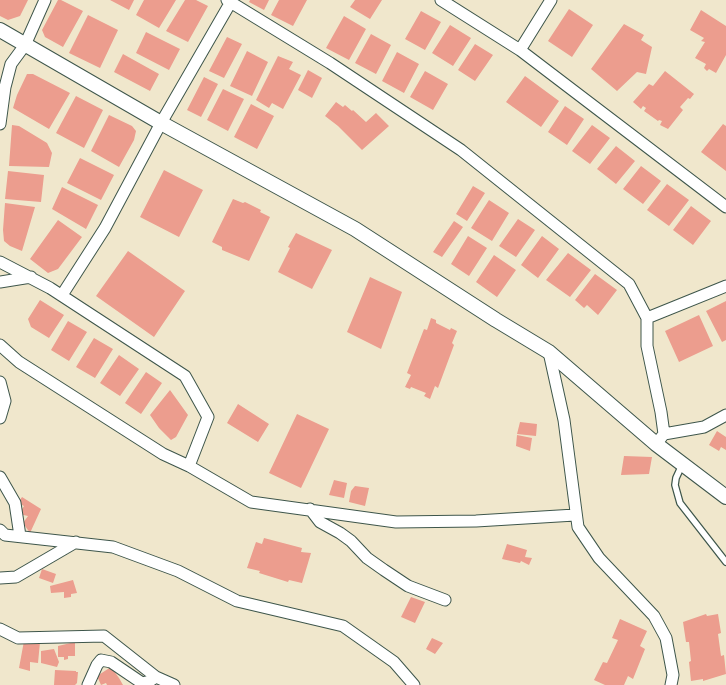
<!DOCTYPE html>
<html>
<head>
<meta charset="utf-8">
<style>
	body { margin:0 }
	canvas { display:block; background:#f0e7cc }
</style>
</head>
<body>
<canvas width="726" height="685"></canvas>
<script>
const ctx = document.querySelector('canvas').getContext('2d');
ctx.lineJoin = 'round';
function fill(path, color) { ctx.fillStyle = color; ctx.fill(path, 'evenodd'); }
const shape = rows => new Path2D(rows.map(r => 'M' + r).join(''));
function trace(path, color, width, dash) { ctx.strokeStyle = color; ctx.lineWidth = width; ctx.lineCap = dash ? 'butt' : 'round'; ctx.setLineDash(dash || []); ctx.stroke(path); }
fill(shape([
	[0,0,28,0,20,16,8,20,0,16],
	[58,0,61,0,83,11,63,47,45,37,42,30],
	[110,0,134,0,129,10],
	[144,0,176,0,159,28,136,15],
	[185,0,196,0,208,6,188,42,166,31],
	[250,0,269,0,264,10,249,2],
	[279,0,307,0,293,26,271,15],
	[355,0,382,0,370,19,350,7],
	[569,9,593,25,572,57,548,41],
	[701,10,726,26,726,55,716,73,709,69,707,71,704,68,706,64,695,58,705,42,701,41,704,38,690,30],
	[421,11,441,22,425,50,405,39],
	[88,15,118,30,100,68,69,53],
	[344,16,366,29,349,60,326,48],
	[624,24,644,35,641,40,652,47,646,74,637,72,617,91,591,69],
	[450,25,471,38,453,66,432,53],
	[146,32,180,49,169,70,136,53],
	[371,34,391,45,376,74,355,63],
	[227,37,242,44,224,78,209,71],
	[475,44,493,55,475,81,458,70],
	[247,51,268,62,252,96,230,86],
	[397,52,419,64,404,93,382,81],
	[123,54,159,74,150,91,114,72],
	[278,56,293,62,289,69,301,75,283,109,272,103,269,108,256,100],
	[308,70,322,78,312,98,298,90],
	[425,71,448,84,433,110,410,97],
	[665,71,694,94,690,99,688,98,680,107,683,110,668,129,660,125,662,121,659,120,658,121,644,111,646,108,643,106,641,109,633,102,649,84,653,86],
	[27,74,33,74,70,93,49,129,13,108,17,95],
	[525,76,559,101,541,127,506,102],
	[204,77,218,84,201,117,187,110],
	[223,89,244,99,228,131,207,120],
	[76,96,103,110,84,148,56,133],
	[336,102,343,107,345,105,352,111,353,110,366,122,376,113,389,126,362,150,338,126,325,116],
	[251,104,274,116,257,149,234,137],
	[565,106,584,119,567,145,548,132],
	[109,115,132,126,136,131,134,140,119,167,91,151],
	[723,124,726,126,726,171,701,152],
	[12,125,19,126,47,143,52,153,49,167,9,166],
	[592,125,610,138,590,164,572,151],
	[616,146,635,161,616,184,597,169],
	[80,158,114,175,101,200,67,183],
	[641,166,661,181,643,204,623,189],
	[164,170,203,190,179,237,140,217],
	[8,171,44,175,41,202,5,199],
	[667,184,689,200,669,226,647,210],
	[473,186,485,193,467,221,456,214],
	[62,187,98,205,86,229,52,209],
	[233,199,243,203,245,202,261,210,260,212,270,217,249,261,222,250,222,247,212,242],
	[489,200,509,213,492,241,471,228],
	[5,203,35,207,22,251,10,246,4,241,3,230],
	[691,206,711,221,693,245,673,230],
	[518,219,535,230,516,257,499,246],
	[58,220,82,237,58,269,48,273,30,259],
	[454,221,463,227,442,257,433,252],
	[296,233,332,250,312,289,278,272,290,248,288,247],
	[468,236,487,248,469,276,451,264],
	[542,236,559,249,538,278,521,265],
	[128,251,185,291,154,337,96,296],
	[568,253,591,270,570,297,546,280],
	[494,255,516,270,497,297,476,282],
	[595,274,617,290,598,315,587,305,584,308,575,300],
	[370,277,402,292,381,349,347,332],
	[40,300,64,315,49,338,31,327,28,319],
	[726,301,726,340,722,342,706,311],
	[699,315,713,346,679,362,665,331],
	[431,318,436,320,436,323,450,330,451,328,457,331,452,343,454,345,438,388,435,386,430,399,424,396,426,393,411,387,410,389,405,387,411,375,407,373,424,329,427,330],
	[68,321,87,332,69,361,51,350],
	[94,338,113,349,95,378,76,367],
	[119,355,139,369,120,396,100,383],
	[146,372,162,383,141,414,125,403],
	[170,390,188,415,176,437,171,440,159,428,150,415],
	[238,404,269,424,258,442,227,423],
	[297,414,329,429,301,488,269,473],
	[520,422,537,424,536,436,517,434],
	[717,431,726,437,726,450,721,447,719,451,709,445],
	[517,435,532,438,530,451,516,446],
	[624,456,652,457,649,474,621,475],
	[334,480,347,483,344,498,329,495],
	[355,486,369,488,365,506,349,502,351,491],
	[22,497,41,509,30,533,23,523,28,516,19,514,24,506,18,503],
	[264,538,302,548,301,552,311,553,302,583,289,580,288,582,259,573,260,571,247,568,256,542,262,544],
	[507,544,527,550,525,557,532,558,529,565,521,561,520,563,502,559],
	[42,569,56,574,53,583,39,578],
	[73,580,77,593,71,594,71,597,64,598,64,592,51,593,50,586],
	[411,597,425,602,415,623,401,617],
	[706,614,707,616,718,614,721,633,718,634,721,656,724,655,726,674,703,681,703,679,691,681,689,662,691,661,689,642,686,642,683,622],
	[620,619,647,631,640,646,645,649,633,679,628,676,624,685,605,685,594,680,603,662,607,663,618,640,612,638],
	[432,638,443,643,435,654,426,649],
	[24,641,40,642,38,663,30,662,30,671,19,668],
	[75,642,75,656,68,656,68,659,64,660,64,657,58,657,58,646],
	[54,649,59,662,57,667,41,663,41,651],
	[111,667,119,678,123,685,107,685,106,683,101,685,97,676],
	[55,670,76,671,76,672,78,672,77,683,75,685,54,685]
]), '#ec9d8e');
const service = shape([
	[682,465,676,478,675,485,680,503,726,562]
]);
const minor = shape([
	[227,0,330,63,461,150,629,284,647,318,647,346,661,412,664,434,656,444],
	[441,0,520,50,726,207],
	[520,50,551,0],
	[0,124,5,87,11,64,25,45,45,0],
	[0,262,50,288,185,376,208,417,189,466,251,502,396,522,476,521,575,515],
	[0,282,31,277],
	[62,295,105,228,161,123,232,0],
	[647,318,726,286],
	[0,345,19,362,163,454,189,466],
	[549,352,564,420,578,527,599,558,654,616,666,638,673,675,671,685],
	[0,382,5,401,0,418],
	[664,434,704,427,726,415],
	[0,477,15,503,20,536],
	[310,509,320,522,340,533,351,541,367,558,384,570,408,586,445,600],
	[0,530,5,535,113,547,178,571,237,601,343,626,394,662,414,685],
	[0,578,16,577,76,542],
	[0,629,18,638,104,636,156,677,174,685],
	[88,685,97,665,101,660,111,662,142,683,150,681,156,677]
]);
const tertiary = shape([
	[0,30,161,123,355,229,496,320,549,352,656,444,726,497]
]);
trace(service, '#3e564b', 8);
trace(minor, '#3e564b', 13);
trace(tertiary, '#3e564b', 16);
trace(service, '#fff', 5.5);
trace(minor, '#fff', 11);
trace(tertiary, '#fff', 14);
</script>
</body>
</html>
